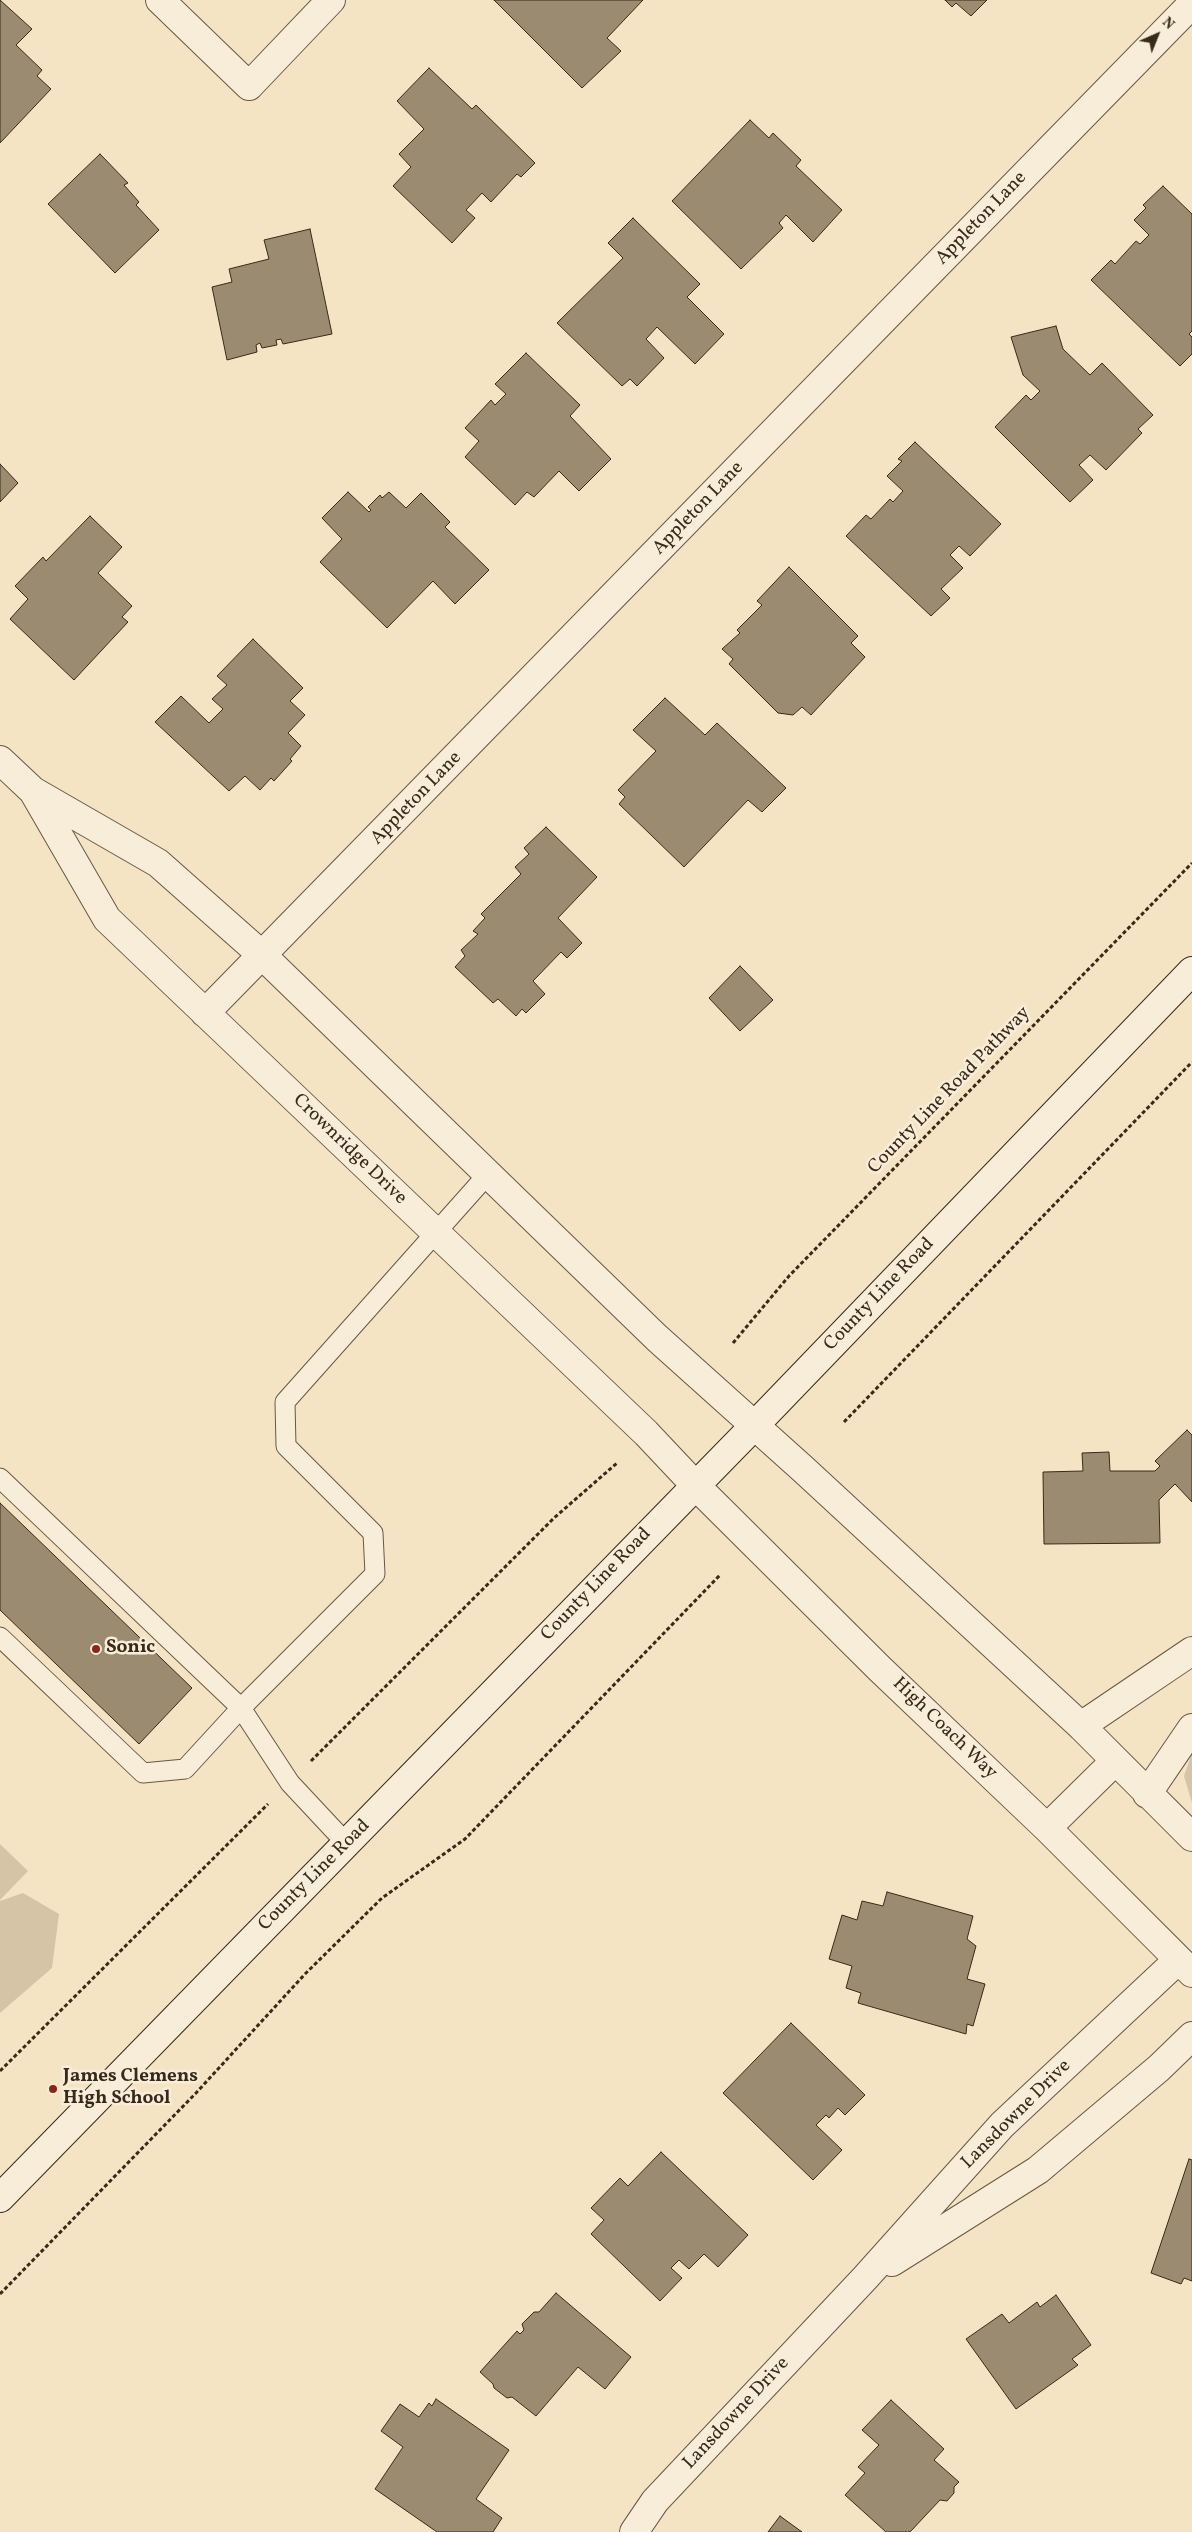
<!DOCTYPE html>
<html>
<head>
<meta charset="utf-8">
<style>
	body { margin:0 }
	#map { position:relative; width:1192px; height:2532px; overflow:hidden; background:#f5e4c3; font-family:Vollkorn,serif }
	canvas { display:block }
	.north { position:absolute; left:1132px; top:10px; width:50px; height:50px; -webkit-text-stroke:4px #f8edd8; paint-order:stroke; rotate:44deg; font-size:14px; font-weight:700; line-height:20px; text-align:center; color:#382a19 }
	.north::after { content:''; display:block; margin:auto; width:18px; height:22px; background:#382a19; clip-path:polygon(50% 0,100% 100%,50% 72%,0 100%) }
</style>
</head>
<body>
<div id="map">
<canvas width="1192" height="2532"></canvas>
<div class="north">N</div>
</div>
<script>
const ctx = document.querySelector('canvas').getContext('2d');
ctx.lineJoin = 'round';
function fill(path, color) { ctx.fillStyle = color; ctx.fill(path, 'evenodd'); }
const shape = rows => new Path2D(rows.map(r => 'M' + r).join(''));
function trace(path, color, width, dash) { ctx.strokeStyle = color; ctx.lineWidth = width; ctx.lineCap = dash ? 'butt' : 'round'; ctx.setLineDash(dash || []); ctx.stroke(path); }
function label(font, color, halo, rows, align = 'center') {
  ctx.font = font + ' Vollkorn,serif'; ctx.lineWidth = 5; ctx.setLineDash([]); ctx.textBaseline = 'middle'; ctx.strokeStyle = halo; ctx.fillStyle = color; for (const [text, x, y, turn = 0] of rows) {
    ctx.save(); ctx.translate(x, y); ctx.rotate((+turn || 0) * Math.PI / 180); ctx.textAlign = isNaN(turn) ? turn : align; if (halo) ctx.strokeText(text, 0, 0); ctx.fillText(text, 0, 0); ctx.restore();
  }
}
fill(shape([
	[1192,1753,1192,1803,1184,1776],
	[0,1844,28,1871,0,1900],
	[23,1893,59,1914,52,1968,0,2013,0,1901]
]), '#d5c4a6');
const building = shape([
	[0,0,32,29,16,45,42,70,37,76,51,89,0,143,0,0],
	[494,0,643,0,607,38,621,51,582,88,494,0],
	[945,0,987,0,971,16,956,3,952,7,945,0],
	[429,68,472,109,476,105,535,163,521,177,517,174,491,202,482,193,466,210,475,218,452,243,393,186,411,167,399,154,424,129,397,101,429,68],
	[750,120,769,138,773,133,801,160,796,166,842,210,813,242,786,215,779,223,783,228,741,269,672,201,750,120],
	[100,154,128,183,124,185,139,202,136,205,159,230,115,273,48,204,100,154],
	[1163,186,1192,214,1192,331,1189,334,1192,337,1192,354,1180,366,1091,280,1111,260,1115,264,1136,241,1140,244,1149,235,1134,220,1146,208,1143,205,1163,186],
	[633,218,700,284,687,297,724,334,695,364,657,327,646,339,664,358,637,386,630,379,622,386,557,323,623,258,608,243,633,218],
	[310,229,332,334,283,344,281,339,276,340,277,345,262,348,260,343,256,345,257,352,227,360,212,287,232,282,229,269,269,259,264,240,310,229],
	[1056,326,1063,349,1090,375,1102,363,1153,415,1138,429,1142,433,1106,470,1090,455,1079,465,1093,480,1070,502,995,427,1026,395,1031,400,1040,391,1023,375,1011,337,1056,326],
	[526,353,580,405,570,416,611,459,579,491,559,471,534,497,527,492,515,505,465,457,479,441,465,428,491,400,495,405,506,394,495,384,526,353],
	[915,442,1001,524,970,556,959,546,950,555,963,568,941,589,950,598,931,616,846,536,866,515,871,519,890,499,893,502,903,491,887,476,902,461,898,459,915,442],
	[0,464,18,483,0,502,0,464],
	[348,492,369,512,371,510,368,507,380,495,382,498,389,492,406,508,421,493,450,522,445,527,489,570,455,604,433,581,387,628,320,562,342,539,322,518,348,492],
	[90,516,122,547,98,573,132,606,122,617,128,622,74,680,10,619,28,599,15,586,43,557,46,561,90,516],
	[789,567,858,636,851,643,865,657,811,715,802,707,793,715,778,713,729,664,733,659,722,649,740,633,737,630,762,605,757,601,789,567],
	[253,639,303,688,290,701,305,715,288,733,301,746,290,759,292,761,274,781,271,778,260,790,245,776,229,791,155,722,181,696,209,723,223,709,212,699,227,685,217,676,253,639],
	[665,698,705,735,717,723,786,788,762,812,748,800,684,867,619,804,625,797,618,790,656,751,633,730,665,698],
	[546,827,597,877,558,918,582,943,567,958,561,952,533,981,545,994,526,1013,522,1009,516,1016,498,999,493,1003,455,967,465,956,461,950,478,934,473,931,485,918,481,914,521,874,515,867,529,854,524,848,546,827],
	[740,966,773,1000,740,1031,709,998,740,966],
	[1187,1430,1192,1435,1192,1502,1175,1484,1159,1500,1160,1543,1044,1544,1043,1472,1083,1471,1082,1453,1109,1452,1110,1471,1155,1471,1160,1466,1155,1461,1187,1430],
	[0,1503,192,1688,139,1744,0,1610,0,1503],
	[887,1892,973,1916,967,1939,976,1946,967,1979,985,1984,973,2026,967,2024,966,2034,858,2003,861,1993,846,1988,852,1966,829,1959,842,1915,857,1920,862,1901,883,1906,887,1892],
	[791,2023,865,2095,845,2115,838,2108,829,2118,826,2115,816,2125,842,2150,813,2180,723,2093,791,2023],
	[661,2152,748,2235,718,2267,704,2254,689,2269,679,2260,671,2268,682,2278,660,2301,591,2234,604,2220,591,2208,620,2178,628,2186,661,2152],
	[1189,2159,1192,2160,1192,2281,1184,2278,1181,2284,1151,2273,1189,2159],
	[556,2293,631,2357,605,2389,578,2367,536,2416,512,2397,507,2398,494,2388,493,2384,480,2372,517,2331,520,2334,524,2330,522,2324,534,2312,539,2312,556,2293],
	[1056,2295,1091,2345,1072,2359,1078,2365,1016,2409,966,2339,1002,2314,1009,2323,1037,2302,1040,2307,1056,2295],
	[436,2399,509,2450,476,2499,502,2518,493,2532,437,2532,375,2489,403,2447,381,2431,400,2404,419,2417,429,2403,432,2406,436,2399],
	[891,2400,944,2449,934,2460,959,2482,954,2487,954,2493,947,2501,940,2500,910,2532,886,2532,845,2495,865,2473,858,2467,879,2445,862,2430,891,2400],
	[780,2516,802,2532,768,2532,780,2516]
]);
fill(building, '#9a8b71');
trace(building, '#382a19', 1);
const service = shape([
	[0,1478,241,1708,290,1783,347,1844],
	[0,1637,143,1773,185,1769,241,1708,375,1574,373,1533,286,1446,285,1402,488,1174]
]);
const minor = shape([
	[160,0,249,86,331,0],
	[0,760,33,791,158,863,262,955,657,1338,803,1469,1081,1726,1192,1837],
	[33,791,107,919,646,1433,695,1485,880,1669,1047,1828,1192,1973],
	[205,1013,1192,4],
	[1081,1726,1192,1651],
	[1147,1794,1192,1728],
	[1047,1828,1115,1761],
	[892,2262,1038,2170,1159,2068,1192,2036],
	[634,2532,655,2501,865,2278,1002,2125,1178,1960]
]);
const secondary = shape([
	[0,2198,755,1425,1192,971]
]);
trace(service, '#675844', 21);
trace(minor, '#675844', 30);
trace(secondary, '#382a19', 30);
trace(shape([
	[733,1343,789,1276,1192,863],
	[844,1422,1192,1062],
	[311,1761,554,1518,617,1463],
	[0,2071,268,1804],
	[0,2294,196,2093,305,1974,382,1898,465,1839,720,1575]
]), '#382a19', 3, [4, 2.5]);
trace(service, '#f8edd8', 19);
trace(minor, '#f8edd8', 28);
trace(secondary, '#f8edd8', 28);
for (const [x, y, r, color] of [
	[96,1649,5,"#8f2418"],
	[53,2089,5,"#8f2418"]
]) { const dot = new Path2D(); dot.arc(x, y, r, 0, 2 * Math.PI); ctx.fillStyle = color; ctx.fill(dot); trace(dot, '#f8edd8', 2); }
label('19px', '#382a19', '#f8edd8', [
	["Appleton Lane",982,219,-46],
	["Appleton Lane",699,509,-46],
	["Appleton Lane",417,799,-46],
	["County Line Road Pathway",950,1091,-46],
	["Crownridge Drive",349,1150,44],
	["County Line Road",880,1295,-46],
	["County Line Road",597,1585,-46],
	["High Coach Way",944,1729,44],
	["County Line Road",315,1876,-45],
	["Lansdowne Drive",1017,2115,-45],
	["Lansdowne Drive",737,2414,-47]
]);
label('bold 19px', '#382a19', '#f8edd8', [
	["Sonic",106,1649],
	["James Clemens",63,2078],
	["High School",63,2100]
], 'left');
</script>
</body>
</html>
